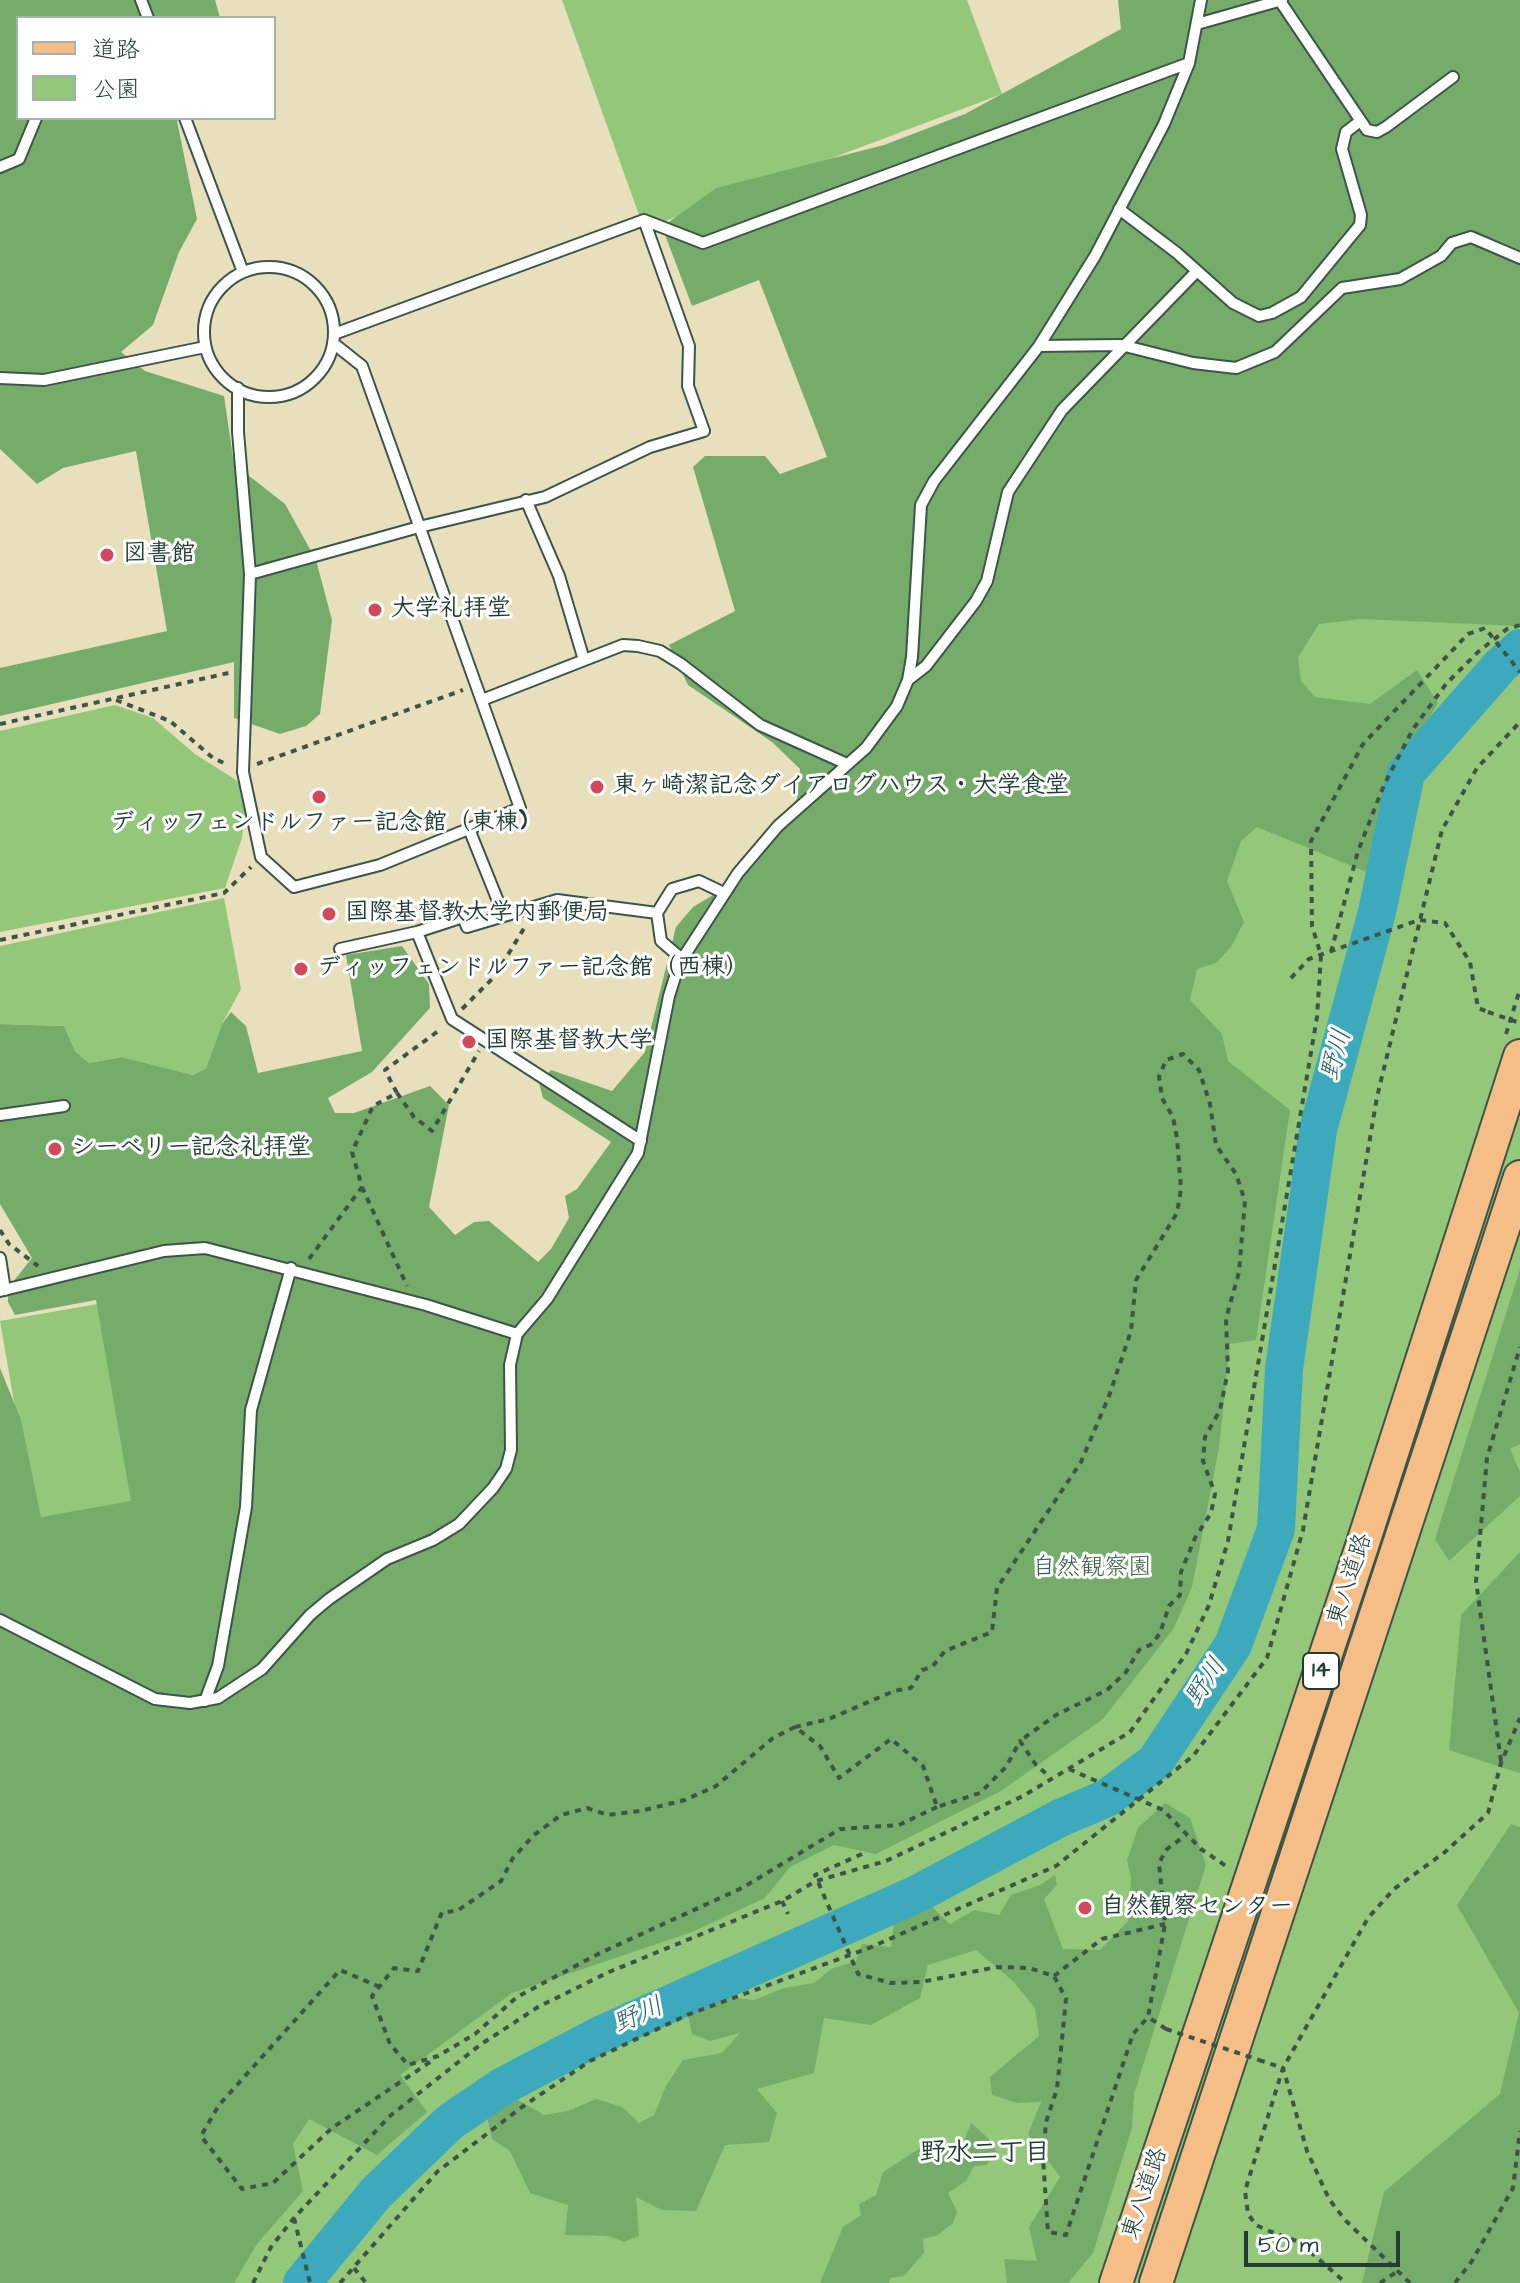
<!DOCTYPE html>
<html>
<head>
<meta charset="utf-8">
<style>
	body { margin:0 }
	#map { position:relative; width:1520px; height:2283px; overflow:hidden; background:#e8e0bc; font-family:"Architects Daughter","Klee One",sans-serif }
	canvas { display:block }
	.legend { position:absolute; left:16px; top:16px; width:260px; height:104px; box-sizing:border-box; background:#fff; border:2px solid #a5b1ae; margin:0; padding:10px 14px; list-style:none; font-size:24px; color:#1f3d34 }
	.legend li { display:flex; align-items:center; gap:16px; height:40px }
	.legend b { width:40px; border:2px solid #a5b1ae }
	.scale { position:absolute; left:1244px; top:2231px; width:156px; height:36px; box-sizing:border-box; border:4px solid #1f3d34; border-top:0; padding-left:10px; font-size:24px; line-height:28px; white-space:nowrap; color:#1f3d34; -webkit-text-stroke:6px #fff; paint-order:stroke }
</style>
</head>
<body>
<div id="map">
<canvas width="1520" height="2283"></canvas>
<ul class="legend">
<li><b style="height:10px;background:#f6be87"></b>道路</li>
<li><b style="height:22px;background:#93c87a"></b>公園</li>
</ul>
<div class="scale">50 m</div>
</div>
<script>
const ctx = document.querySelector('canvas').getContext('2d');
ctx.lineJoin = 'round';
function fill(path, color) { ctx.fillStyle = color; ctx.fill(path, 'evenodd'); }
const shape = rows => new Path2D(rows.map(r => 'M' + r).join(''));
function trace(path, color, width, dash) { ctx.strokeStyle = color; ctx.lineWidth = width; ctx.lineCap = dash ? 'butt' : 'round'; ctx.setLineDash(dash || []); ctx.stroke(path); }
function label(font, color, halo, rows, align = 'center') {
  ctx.font = font + ' "Architects Daughter","Klee One",sans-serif'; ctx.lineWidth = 6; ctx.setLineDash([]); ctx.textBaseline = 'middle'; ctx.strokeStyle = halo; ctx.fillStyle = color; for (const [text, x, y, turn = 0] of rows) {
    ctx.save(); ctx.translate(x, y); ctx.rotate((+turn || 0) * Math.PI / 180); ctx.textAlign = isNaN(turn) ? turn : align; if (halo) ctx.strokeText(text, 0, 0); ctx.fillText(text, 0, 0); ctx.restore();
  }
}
fill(shape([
	[562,0,967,0,1002,94,644,229],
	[1520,610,1520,2283,83,2283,1283,619],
	[115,705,153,718,195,754,236,780,247,797,242,838,225,888,0,932,0,731],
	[224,898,241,989,222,1024,206,1068,193,1075,122,1057,89,1063,75,1051,64,1026,0,1024,0,946],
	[103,1303,141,1510,36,1529,0,1321]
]), '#93c87a');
fill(shape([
	[0,0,215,0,220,18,18,18,18,118,180,118,177,121,197,219,179,252,153,325,121,352,145,371,224,396,234,464,285,504,316,560,332,620,320,714,306,726,280,734,234,718,234,662,0,716,0,668,167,631,136,451,63,468,37,484,0,449],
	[1118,0,1520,0,1520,626,1361,619,1319,624,1298,657,1301,681,1315,697,1370,704,1417,670,1438,703,1403,763,1376,876,1257,827,1241,841,1227,881,1244,922,1231,947,1216,963,1197,969,1190,1000,1222,1034,1228,1061,1290,1110,1256,1340,1230,1344,1219,1448,1192,1587,1174,1628,1103,1719,1001,1791,876,1854,834,1845,790,1867,765,1898,692,1932,512,1993,400,2075,427,2112,377,2155,309,2119,293,2144,303,2191,257,2244,234,2283,0,2283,0,1368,21,1420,41,1517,131,1501,96,1300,15,1315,8,1302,8,1288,32,1258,0,1204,0,1024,64,1026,75,1051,89,1063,122,1057,193,1075,206,1068,222,1024,231,1012,246,1026,258,1073,362,1051,346,955,402,946,429,984,430,1008,372,1072,328,1098,335,1113,354,1113,430,1086,449,1105,429,1207,455,1235,474,1222,489,1221,538,1262,551,1249,569,1218,565,1196,577,1189,611,1142,543,1098,539,1083,551,1070,612,1091,645,1052,676,927,693,907,733,883,797,799,800,769,772,742,688,685,669,645,735,611,693,467,705,456,765,456,780,474,827,457,759,280,692,306,662,227,716,188,884,145,965,114,1121,29],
	[1520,1269,1520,1444,1510,1449,1520,1472,1520,1496,1449,1561,1435,1539],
	[1520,1552,1520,1772,1519,1773,1449,1750,1461,1615],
	[1165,1803,1190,1818,1206,1865,1134,2094,1132,2128,1093,2253,1068,2283,1007,2283,1004,2259,1037,2261,1029,2227,1060,2177,1028,2134,1041,2102,1017,2103,992,2095,990,2077,1039,2036,1035,2008,1014,1982,976,1950,928,1965,920,1998,871,2025,824,2018,814,2073,757,2089,777,2113,769,2142,725,2145,696,2211,662,2210,636,2197,639,2236,624,2242,609,2236,565,2235,568,2205,530,2193,510,2151,492,2139,487,2117,502,2102,516,2099,544,2115,568,2111,596,2099,622,2107,639,2123,654,2115,666,2086,683,2060,722,2053,740,2033,710,2041,692,2034,687,2011,715,1996,754,2000,784,1988,814,1983,831,1969,856,1961,862,1944,891,1947,894,1924,914,1907,932,1907,950,1924,974,1910,999,1915,1011,1895,1040,1885,1055,1875,1057,1885,1044,1899,1063,1949,1100,1950,1128,1921,1131,1878,1127,1860,1138,1828],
	[1511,1824,1520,1827,1520,2283,1362,2283,1384,2192,1500,2094,1519,2013,1457,1905],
	[971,2123,990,2140,997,2152,986,2165,974,2166,966,2181,948,2193,957,2212,953,2223,938,2235,923,2239,924,2253,904,2276,890,2278,889,2283,820,2283,843,2227,861,2215,859,2204,876,2195,883,2172,925,2145,961,2149]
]), '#76ac6a');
trace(shape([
	[302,2283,376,2193,450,2122,503,2086,602,2034,917,1894,1060,1818,1107,1798,1155,1762,1233,1645,1276,1529,1284,1369,1318,1130,1377,912,1406,773,1500,666,1520,648]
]), '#3da9bd', 38);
const service = shape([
	[141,0,148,18],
	[1280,1,1367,130,1377,132,1386,127,1453,77],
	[1197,24,1282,0],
	[185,118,243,272],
	[0,167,19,159,36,118],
	[1119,209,1177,253,1233,303,1259,316,1272,313,1301,297,1360,225,1361,215,1342,149,1346,132,1359,122],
	'204 332a65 65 0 1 1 130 0a65 65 0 1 1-130 0Z',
	[334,334,644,220,703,243,1189,63],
	[1039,346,1121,345,1193,363,1236,368,1275,352,1342,288,1400,279,1441,256,1452,243,1471,237,1520,258],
	[0,378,44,380,205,347],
	[238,388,238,432,250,574,243,772,261,857,294,887,380,865,520,808,362,366,333,343],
	[526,500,559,576,584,660],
	[250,574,419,527,545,497,650,447,704,431,688,386,689,346,644,220],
	[908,680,926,666,976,601,987,581,1008,492,1062,410,1197,271],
	[482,700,623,645,638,646,660,651,681,664,760,725,847,764],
	[469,829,504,916,557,900,657,913],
	[417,932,463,917,467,927,504,916],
	[340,949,417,932,452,1019,641,1141],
	[682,959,661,941,657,913,672,889,699,881,724,893],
	[0,1115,64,1106],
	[0,1258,5,1290],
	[0,1291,164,1251,205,1248,426,1305,517,1334],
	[0,1620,155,1699,190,1703,218,1698,262,1669,310,1615,329,1599,387,1559,433,1540,459,1524,493,1488,506,1469,511,1450,510,1365,517,1334,547,1299,638,1153,669,996,679,964,738,873,778,826,866,748,897,706,908,680,912,657,921,505,934,481,1039,346,1095,256,1164,124,1189,63,1201,0],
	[205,1701,218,1666,246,1507,251,1410,291,1268]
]);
const primary = shape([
	[1116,2283,1362,1546,1520,1056],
	[1156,2283,1520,1177]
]);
trace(service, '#3d5548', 14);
trace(primary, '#3d5548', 36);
trace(shape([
	[116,700,170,721,213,758,228,765],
	[0,724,233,672],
	[257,764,463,690],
	[0,940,224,893,251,867],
	[1331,952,1358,851,1384,785,1413,729,1446,684,1478,652,1507,629,1520,625],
	[1291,978,1309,959,1419,920,1445,923,1470,962,1478,1008,1488,1012],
	[462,1009,495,976,526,925],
	[1506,1034,1520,989],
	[397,1093,414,1117,432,1131,479,1051],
	[362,1187,407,1286],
	[0,1230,9,1244,38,1266],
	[309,1259,362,1187,352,1152,373,1106,397,1093,385,1070,441,1029],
	[795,1727,829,1719,894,1691,911,1688,922,1670,932,1667,945,1651,992,1632,997,1588,1081,1462,1109,1396,1131,1331,1136,1280,1177,1213,1181,1189,1177,1138,1173,1117,1162,1098,1159,1077,1166,1060,1183,1054,1199,1070,1210,1104,1216,1145,1236,1174,1245,1201,1239,1272,1226,1319,1228,1371,1220,1410,1205,1437,1203,1461,1215,1494,1211,1513,1195,1538,1181,1572,1180,1595,1169,1606,1160,1633,1152,1644,1139,1650,1126,1672,1107,1690,1056,1715,1020,1741],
	[1501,1761,1476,1581,1487,1458,1520,1347],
	[1069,1769,1163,1810,1201,1849,1229,1868],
	[937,1807,899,1825,840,1829,742,1888,600,1953,517,1997,475,2034,438,2056,408,2065,390,2044,372,1996,394,1968,418,1971,442,1912,457,1911,501,1881,513,1858,534,1835,561,1815,587,1808,608,1815,640,1811,685,1800,716,1786,773,1738,795,1727,820,1746,839,1778,891,1739,923,1766,937,1807,980,1793,1006,1767,1020,1741,1036,1765,1050,1777],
	[862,1854,815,1875,858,1974,891,1983,921,1982,997,1967,1029,1968,1054,1976,1066,1999,1057,2089,1046,2122,1043,2158,1048,2232,1066,2235,1133,2034,1148,2017],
	[782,1901,788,1914],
	[1054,1976,1102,1939,1165,1924],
	[380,1987,340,1970,219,2105,201,2136,242,2189,273,2183,332,2128,433,2060],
	[1166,2029,1148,2017,1165,1924,1159,1863,1167,1849,1186,1835],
	[1259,2060,1283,2068,1245,2191,1248,2214,1256,2225,1269,2231,1299,2242,1346,2283],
	[294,2218,310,2283],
	[354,2268,366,2283],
	[253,2283,271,2247,294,2218,390,2116,480,2045,538,2007,609,1972,782,1901,816,1881,886,1861,1023,1796,1130,1732,1186,1654,1209,1605,1228,1541,1317,1017,1321,955,1312,926,1311,841,1363,744,1468,634,1485,628,1520,672],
	[340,2283,437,2172,522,2107,590,2061,687,2015,869,1948,1056,1866,1193,1756,1267,1658,1303,1530,1377,1097,1442,830,1477,768,1520,722],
	[1380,2283,1398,2271],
	[1410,2283,1345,2220,1329,2199,1307,2151,1283,2068,1368,1918,1394,1889,1445,1852,1488,1813,1501,1763,1520,1718],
	[1455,2283,1472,2261,1513,2188,1520,2131]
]), '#3d5548', 4, [6, 6]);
trace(service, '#fff', 10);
trace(primary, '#f6be87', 32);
trace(shape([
	[1488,1012,1520,1023],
	[1166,2029,1259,2060]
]), '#3d5548', 4, [6, 6]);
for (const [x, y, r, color] of [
	[107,555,8,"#d1495b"],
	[375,610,8,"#d1495b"],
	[597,787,8,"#d1495b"],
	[319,797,8,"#d1495b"],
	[329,914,8,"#d1495b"],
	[301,969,8,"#d1495b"],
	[469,1042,8,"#d1495b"],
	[55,1149,8,"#d1495b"],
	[1085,1908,8,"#d1495b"]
]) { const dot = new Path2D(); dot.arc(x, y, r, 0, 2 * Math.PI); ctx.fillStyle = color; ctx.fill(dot); trace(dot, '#fff', 3); }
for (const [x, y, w] of [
	[1321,1671,36]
]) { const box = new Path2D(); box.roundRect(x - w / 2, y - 18, w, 36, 6); ctx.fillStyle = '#fff'; ctx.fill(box); trace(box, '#1f3d34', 2); }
label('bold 22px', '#1f3d34', null, [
	["14",1321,1671]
]);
label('bold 24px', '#1f3d34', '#fff', [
	["図書館",123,555],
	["大学礼拝堂",391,610],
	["東ヶ崎潔記念ダイアログハウス・大学食堂",613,787],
	["ディッフェンドルファー記念館（東棟)",319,824,"center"],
	["国際基督教大学内郵便局",345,914],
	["ディッフェンドルファー記念館（西棟）",317,969],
	["国際基督教大学",485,1042],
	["シーベリー記念礼拝堂",71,1149],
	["自然観察センター",1101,1908]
], 'left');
label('24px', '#3c6046', '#fff', [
	["自然観察園",1092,1569]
]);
label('24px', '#1f3d34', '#fff', [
	["東八道路",1351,1580,-72],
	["東八道路",1146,2194,-71]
]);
label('italic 26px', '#2a6364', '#fff', [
	["野川",1338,1055,-75],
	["野川",1207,1683,-56],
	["野川",639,2017,-24]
]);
label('bold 26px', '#1f3d34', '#fff', [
	["野水二丁目",985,2155]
]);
</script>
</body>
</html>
